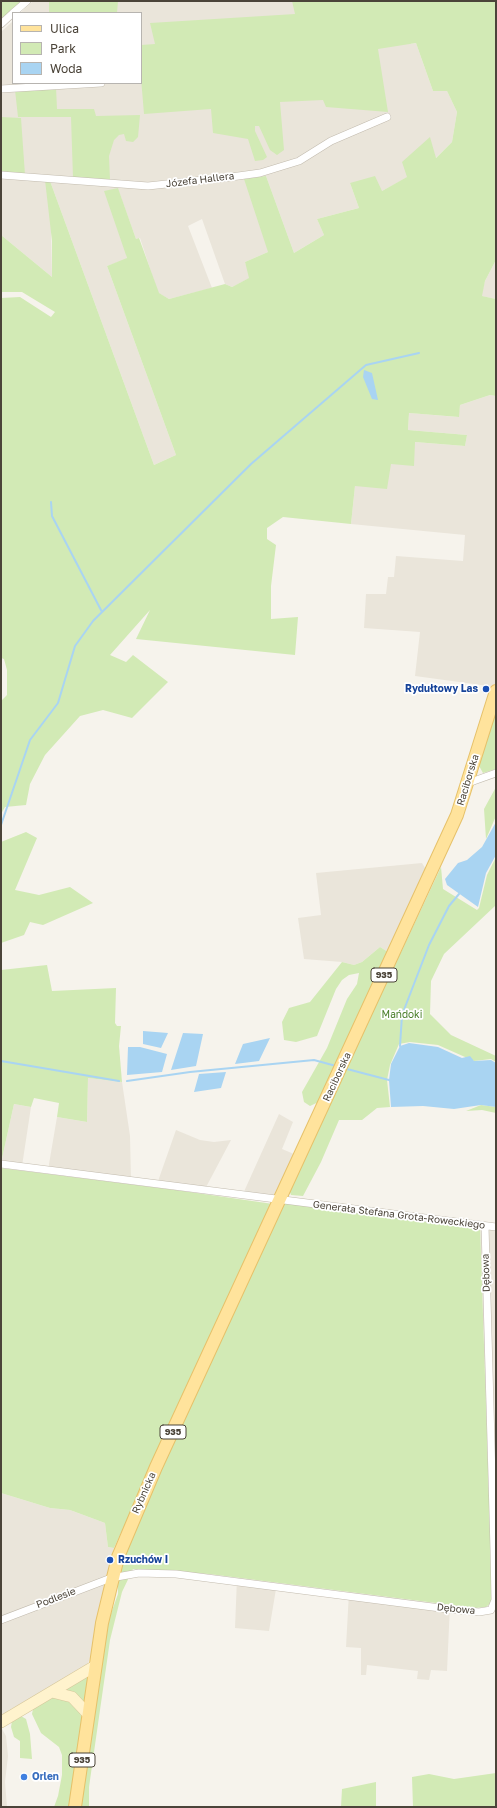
<!DOCTYPE html>
<html>
<head>
<meta charset="utf-8">
<style>
	body { margin:0 }
	#map { position:relative; width:497px; height:1808px; overflow:hidden; background:#f6f3ec; font-family:"Golos Text",sans-serif }
	canvas { display:block }
	.frame { position:absolute; inset:0; border:2px solid #4b4439; pointer-events:none }
	.legend { position:absolute; left:12px; top:12px; width:130px; height:72px; box-sizing:border-box; background:#fff; border:1px solid #b7b4b0; margin:0; padding:5px 7px; list-style:none; font-size:12px; color:#4b4439 }
	.legend li { display:flex; align-items:center; gap:8px; height:20px }
	.legend b { width:20px; border:1px solid #b7b4b0 }
</style>
</head>
<body>
<div id="map">
<canvas width="497" height="1808"></canvas>
<div class="frame"></div>
<ul class="legend">
<li><b style="height:5px;background:#ffe39c"></b>Ulica</li>
<li><b style="height:11px;background:#d2eab5"></b>Park</li>
<li><b style="height:11px;background:#a9d4f2"></b>Woda</li>
</ul>
</div>
<script>
const ctx = document.querySelector('canvas').getContext('2d');
ctx.lineJoin = 'round';
function fill(path, color) { ctx.fillStyle = color; ctx.fill(path, 'evenodd'); }
const shape = rows => new Path2D(rows.map(r => 'M' + r).join(''));
function trace(path, color, width, dash) { ctx.strokeStyle = color; ctx.lineWidth = width; ctx.lineCap = dash ? 'butt' : 'round'; ctx.setLineDash(dash || []); ctx.stroke(path); }
function label(font, color, halo, rows, align = 'center') {
  ctx.font = font + ' "Golos Text",sans-serif'; ctx.lineWidth = 3.5; ctx.setLineDash([]); ctx.textBaseline = 'middle'; ctx.strokeStyle = halo; ctx.fillStyle = color; for (const [text, x, y, turn = 0] of rows) {
    ctx.save(); ctx.translate(x, y); ctx.rotate((+turn || 0) * Math.PI / 180); ctx.textAlign = isNaN(turn) ? turn : align; if (halo) ctx.strokeText(text, 0, 0); ctx.fillText(text, 0, 0); ctx.restore();
  }
}
fill(shape([
	[33,1,496,1,413,11,411,44,416,43,433,91,447,91,457,112,452,142,418,175,408,177,382,191,350,183,359,208,317,219,324,235,294,253,266,176,268,252,245,262,250,278,232,287,225,284,202,219,188,226,212,288,169,299,158,293,140,238,136,239,118,189,127,259,107,266,176,455,154,465,50,181,52,277,1,235,1,91,104,84,104,83,141,83,141,13,20,13],
	[13,21,13,83,68,83,1,88,1,32],
	[496,260,496,299,481,296,485,281],
	[490,395,496,396,496,687,415,676,420,632,364,628,366,594,386,594,388,577,394,577,396,556,463,561,465,535,351,524,355,486,391,464,415,442,465,446,467,435,408,430,409,413,458,417,460,405],
	[422,863,430,876,393,955,380,947,362,962,354,965,342,962,304,959,298,918,321,915,316,873],
	[88,1078,122,1082,130,1136,131,1180,48,1170,57,1117,87,1122],
	[14,1104,31,1107,22,1166,1,1163],
	[279,1114,293,1122,282,1149,301,1157,280,1200,242,1196],
	[176,1130,200,1140,214,1142,231,1140,204,1191,157,1184],
	[480,1226,496,1229,496,1485,488,1484],
	[1,1493,50,1508,70,1510,105,1523,108,1547,114,1548,92,1654,88,1663,83,1669,71,1677,9,1710,1,1717],
	[237,1578,277,1583,269,1631,235,1628],
	[349,1592,450,1605,447,1671,431,1670,429,1680,417,1679,418,1671,367,1665,366,1675,361,1675,361,1648,346,1647],
	[1,1727,6,1736,8,1756,5,1782,7,1807,1,1807]
]), '#eae5da');
fill(shape([
	[1,1,22,1,1,19],
	[49,1,118,1,117,13,49,13],
	[292,1,496,1,496,260,485,281,482,296,496,299,496,396,490,395,460,405,459,417,409,413,408,430,467,435,465,446,415,442,414,466,391,464,387,489,355,486,351,524,283,517,267,528,267,539,276,545,271,586,271,619,298,617,295,655,136,639,150,610,110,655,126,662,133,655,168,682,132,718,103,710,80,716,45,755,30,784,26,805,5,807,1,814,1,701,7,695,7,670,4,659,1,658,1,298,20,297,51,317,55,312,22,292,1,292,1,235,52,277,52,241,45,180,50,181,154,465,176,455,107,266,127,258,104,191,118,188,136,239,139,238,159,293,169,299,225,284,232,287,249,278,245,262,268,252,244,179,266,176,294,253,324,235,317,219,359,208,350,183,375,176,382,191,407,177,402,162,430,137,436,158,452,142,457,112,447,91,433,91,416,43,378,49,388,112,326,107,323,100,280,102,284,150,277,155,270,150,259,126,255,126,255,131,267,157,263,160,255,161,248,139,213,133,211,109,144,114,141,78,141,45,155,44,150,23,295,14],
	[56,87,57,109,94,109,96,116,140,115,138,137,133,142,126,141,124,134,119,135,114,140,109,156,110,180,73,178,71,117,18,117,15,90],
	[1,117,21,118,25,175,1,172],
	[496,705,496,769,483,773,478,764],
	[496,787,496,816,486,839,484,809],
	[26,832,37,838,15,890,39,895,70,887,93,903,43,925,30,922,24,935,1,943,1,842],
	[496,857,495,906,444,954,431,981,430,1014,451,1035,496,1056,496,1062,491,1059,474,1061,438,1045,410,1042,399,1044,390,1065,387,1080,390,1107,377,1108,362,1120,339,1120,321,1162,303,1196,291,1195,289,1190,441,867,443,889,477,910,479,908,487,875],
	[380,947,393,955,327,1098,310,1106,304,1102,302,1092,327,1048,347,999,357,984,359,973,349,975,342,980,336,989,317,1036,296,1042,284,1040,282,1022,289,1008,310,1002,342,962,354,965,362,962],
	[47,965,52,991,116,988,115,1023,117,1026,121,1026,119,1046,122,1082,88,1078,87,1122,57,1117,59,1103,34,1098,31,1107,14,1104,1,1163,1,970],
	[481,1105,496,1107,496,1113,482,1110,466,1111],
	[1,1168,176,1190,273,1204,114,1548,108,1547,105,1523,70,1510,50,1508,1,1493],
	[282,1203,480,1226,489,1495,496,1495,496,1557,491,1557,491,1582,496,1599,486,1607,475,1608,209,1574,133,1569,122,1592,110,1640,89,1787,89,1807,79,1807,105,1630,118,1594,118,1570,159,1470],
	[89,1677,85,1702,63,1689,84,1678],
	[51,1697,65,1699,79,1710,82,1718,69,1807,54,1807,58,1796,62,1775,62,1755,59,1747,41,1733,32,1714,33,1709],
	[21,1716,26,1719,30,1734,32,1759,20,1758,20,1741,14,1737,11,1727,12,1721],
	[496,1773,496,1807,413,1807,412,1777,429,1774,454,1779],
	[376,1782,376,1807,341,1807,342,1789]
]), '#d2eab5');
fill(shape([
	[364,370,372,373,378,400,372,399,363,377],
	[496,822,496,855,486,873,478,907,447,885,445,879,458,863,467,860,482,847],
	[143,1031,168,1033,161,1048,143,1044],
	[183,1033,203,1034,196,1066,171,1070],
	[270,1038,259,1061,235,1064,243,1044],
	[409,1043,438,1047,462,1058,470,1056,474,1061,491,1060,496,1063,496,1107,481,1105,454,1109,423,1106,391,1107,389,1080,391,1064,400,1046],
	[128,1047,140,1047,167,1054,162,1072,127,1075],
	[226,1072,221,1088,194,1092,199,1074]
]), '#a9d4f2');
trace(shape([
	[51,502,52,516,102,612],
	[1,825,30,740,58,703,75,646,93,621,251,464,366,365,419,353],
	[400,1046,402,1015,429,945,449,906,459,894],
	[1,1061,119,1081],
	[347,1069,389,1080],
	[127,1081,190,1072,314,1060,336,1066]
]), '#a9d4f2', 2);
const minor = shape([
	[13,13,27,1],
	[1,24,13,13],
	[1,89,101,83],
	[1,175,148,186,231,177,260,173,299,161,331,141,387,117],
	[468,783,496,773],
	[1,1164,496,1227],
	[1,1620,111,1578,139,1573,176,1574,448,1609,479,1612,491,1610,495,1600,494,1550,485,1226]
]);
const secondary = shape([
	[52,1692,72,1697,88,1714],
	[1,1722,95,1666]
]);
const primary = shape([
	[75,1807,102,1623,118,1557,156,1467,457,815,496,691]
]);
trace(minor, '#c2bbae', 8);
trace(secondary, '#d6c79b', 12);
trace(primary, '#e6c16a', 14);
trace(minor, '#fff', 7);
trace(secondary, '#fff3cd', 11);
trace(primary, '#ffe39c', 12);
for (const [x, y, r, color] of [
	[486,689,4,"#1a4fb4"],
	[110,1560,4,"#1a4fb4"],
	[24,1777,4,"#3f7fe0"]
]) { const dot = new Path2D(); dot.arc(x, y, r, 0, 2 * Math.PI); ctx.fillStyle = color; ctx.fill(dot); trace(dot, '#fff', 1.5); }
for (const [x, y, w] of [
	[384,975,26],
	[173,1432,26],
	[82,1760,26]
]) { const box = new Path2D(); box.roundRect(x - w / 2, y - 7, w, 14, 3); ctx.fillStyle = '#fff'; ctx.fill(box); trace(box, '#4b4439', 1); }
label('bold 9px', '#4b4439', null, [
	["935",384,975],
	["935",173,1432],
	["935",82,1760]
]);
label('10px', '#4b4439', '#fff', [
	["Józefa Hallera",200,180,-7],
	["Raciborska",468,780,-73],
	["Raciborska",337,1077,-65],
	["Generała Stefana Grota-Roweckiego",399,1215,7],
	["Dębowa",486,1273,-92],
	["Rybnicka",144,1493,-66],
	["Podlesie",56,1598,-21],
	["Dębowa",456,1609,6]
]);
label('bold 10px', '#164399', '#fff', [
	["Rydułtowy Las",478,689],
	["Rzuchów I",118,1560,"left"]
], 'right');
label('10px', '#4a7f2a', '#fff', [
	["Mańdoki",402,1015]
]);
label('bold 10px', '#366cbe', '#fff', [
	["Orlen",32,1777]
], 'left');
</script>
</body>
</html>
